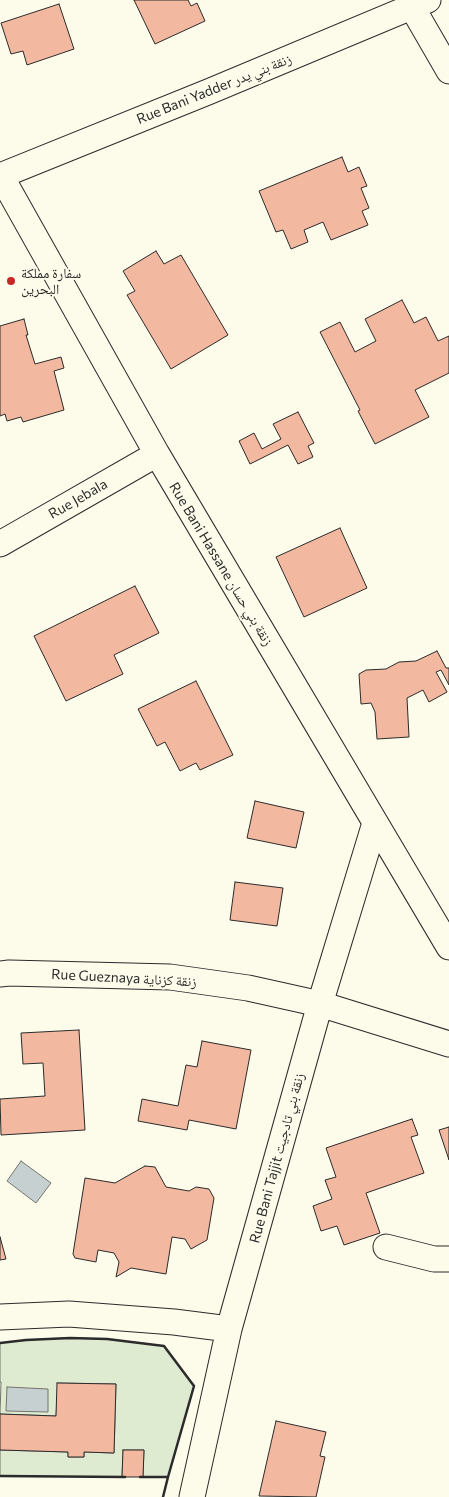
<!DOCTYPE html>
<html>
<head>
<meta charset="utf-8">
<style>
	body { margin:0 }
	canvas { display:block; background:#fdfbea }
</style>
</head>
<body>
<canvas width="449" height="1497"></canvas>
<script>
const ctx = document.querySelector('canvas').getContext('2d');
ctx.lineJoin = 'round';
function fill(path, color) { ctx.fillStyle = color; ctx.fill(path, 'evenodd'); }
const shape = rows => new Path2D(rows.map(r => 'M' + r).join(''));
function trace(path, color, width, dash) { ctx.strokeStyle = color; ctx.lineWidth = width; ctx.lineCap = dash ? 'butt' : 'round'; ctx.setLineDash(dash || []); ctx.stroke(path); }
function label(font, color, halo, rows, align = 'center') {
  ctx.font = font + ' Commissioner,"Noto Naskh Arabic",sans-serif'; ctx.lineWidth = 4; ctx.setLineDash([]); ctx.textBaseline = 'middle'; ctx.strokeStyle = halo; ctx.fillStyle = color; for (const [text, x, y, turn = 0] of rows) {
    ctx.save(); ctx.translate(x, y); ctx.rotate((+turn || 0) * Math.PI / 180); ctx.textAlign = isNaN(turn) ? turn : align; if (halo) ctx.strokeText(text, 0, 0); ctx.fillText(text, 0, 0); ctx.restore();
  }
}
const green = shape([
	[70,1338,107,1339,164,1346,194,1386,168,1477,143,1477,144,1450,123,1450,122,1477,0,1476,0,1450,68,1452,68,1457,84,1457,84,1452,114,1453,116,1384,58,1383,56,1416,0,1414,1,1382,0,1382,0,1343,26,1340,70,1338]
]);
fill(green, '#deebd1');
trace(green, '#74746e', 1);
const water = shape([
	[21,1161,51,1183,36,1203,7,1181,21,1161],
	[7,1387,48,1389,48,1412,6,1411,7,1387]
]);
fill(water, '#c7d0d0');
trace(water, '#74746e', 1);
const building = shape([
	[134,0,188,0,191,6,197,3,205,21,155,44,134,0],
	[59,4,74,49,27,65,23,51,11,54,1,23,59,4],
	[342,157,348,172,359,167,367,186,361,188,369,208,362,211,368,225,331,240,323,222,304,230,308,242,291,249,283,230,276,232,259,191,342,157],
	[156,251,164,264,181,255,228,335,171,369,127,295,135,291,123,271,156,251],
	[402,300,414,323,426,317,438,341,449,336,449,373,415,390,429,417,375,444,358,411,360,410,320,332,340,322,355,352,376,341,365,319,402,300],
	[24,319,28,335,26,335,35,364,61,357,64,368,54,371,64,410,23,422,21,417,7,421,5,414,0,416,0,326,24,319],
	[298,412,314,443,308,446,313,457,298,464,288,445,250,464,239,441,254,433,262,449,281,439,273,424,298,412],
	[340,528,367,588,304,617,276,557,340,528],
	[135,586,159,633,114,655,123,674,66,701,34,636,135,586],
	[437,651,446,668,449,668,449,685,441,670,436,672,447,692,429,702,423,690,407,698,409,737,377,739,375,712,371,703,361,704,359,674,366,670,386,669,399,662,416,661,437,651],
	[196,681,233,755,200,770,196,763,180,771,165,742,157,746,138,709,196,681],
	[255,801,304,812,296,848,247,838,255,801],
	[235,882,283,888,277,926,230,920,235,882],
	[79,1030,85,1130,1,1135,0,1099,45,1096,43,1063,23,1064,21,1033,79,1030],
	[202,1041,251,1050,236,1129,189,1120,187,1130,138,1121,142,1099,178,1106,186,1065,197,1067,202,1041],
	[412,1119,418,1135,411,1137,424,1173,366,1193,380,1233,344,1245,337,1226,321,1231,313,1206,332,1199,325,1180,336,1177,326,1148,412,1119],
	[449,1127,449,1160,439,1130,449,1127],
	[145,1166,155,1167,166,1187,189,1191,196,1187,209,1189,214,1198,207,1240,191,1249,185,1239,172,1237,166,1274,131,1268,116,1277,119,1262,114,1253,98,1250,96,1262,75,1258,73,1254,85,1178,115,1183,145,1166],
	[0,1237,6,1259,0,1260,0,1237],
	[57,1383,116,1384,114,1453,84,1452,84,1457,68,1457,68,1452,0,1450,0,1414,56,1416,57,1383],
	[276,1421,326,1432,320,1456,325,1457,316,1497,259,1496,276,1421],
	[123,1450,144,1450,143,1477,122,1477,123,1450]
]);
fill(building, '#f2b8a0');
trace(building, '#2b2b2b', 1);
const minor = shape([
	[412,7,449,71],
	[0,176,208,92,428,0],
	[1,176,157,454,449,947],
	[0,544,157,454],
	[0,974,9,973,170,977,248,988,320,1004,449,1044],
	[386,1247,434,1259,449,1259],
	[0,1317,69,1314,174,1322,229,1329],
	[192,1497,229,1329,320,1004,375,823]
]);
trace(minor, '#2b2b2b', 27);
trace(minor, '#fdfbea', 25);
trace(shape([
	[0,1343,26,1340,70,1338,107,1339,164,1346,194,1386,168,1477,163,1497],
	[0,1476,125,1477],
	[140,1477,168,1477]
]), '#2b2b2b', 2.5);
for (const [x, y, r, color] of [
	[11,281,5,"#c62828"]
]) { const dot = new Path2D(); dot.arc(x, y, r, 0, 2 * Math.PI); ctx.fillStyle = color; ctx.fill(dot); trace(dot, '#fdfbea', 2); }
label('14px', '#2b2b2b', '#fdfbea', [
	["Rue Bani Yadder زنقة بني يدر",214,89,-22],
	["Rue Jebala",78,499,-30],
	["Rue Bani Hassane زنقة بني حسان",221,564,59],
	["Rue Gueznaya زنقة كزناية",124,978,3],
	["Rue Bani Tajjit زنقة بني تادجيت",277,1158,-75]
]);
label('14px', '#2b2b2b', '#fdfbea', [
	["سفارة مملكة",21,273],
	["البحرين",21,289]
], 'left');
</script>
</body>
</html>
